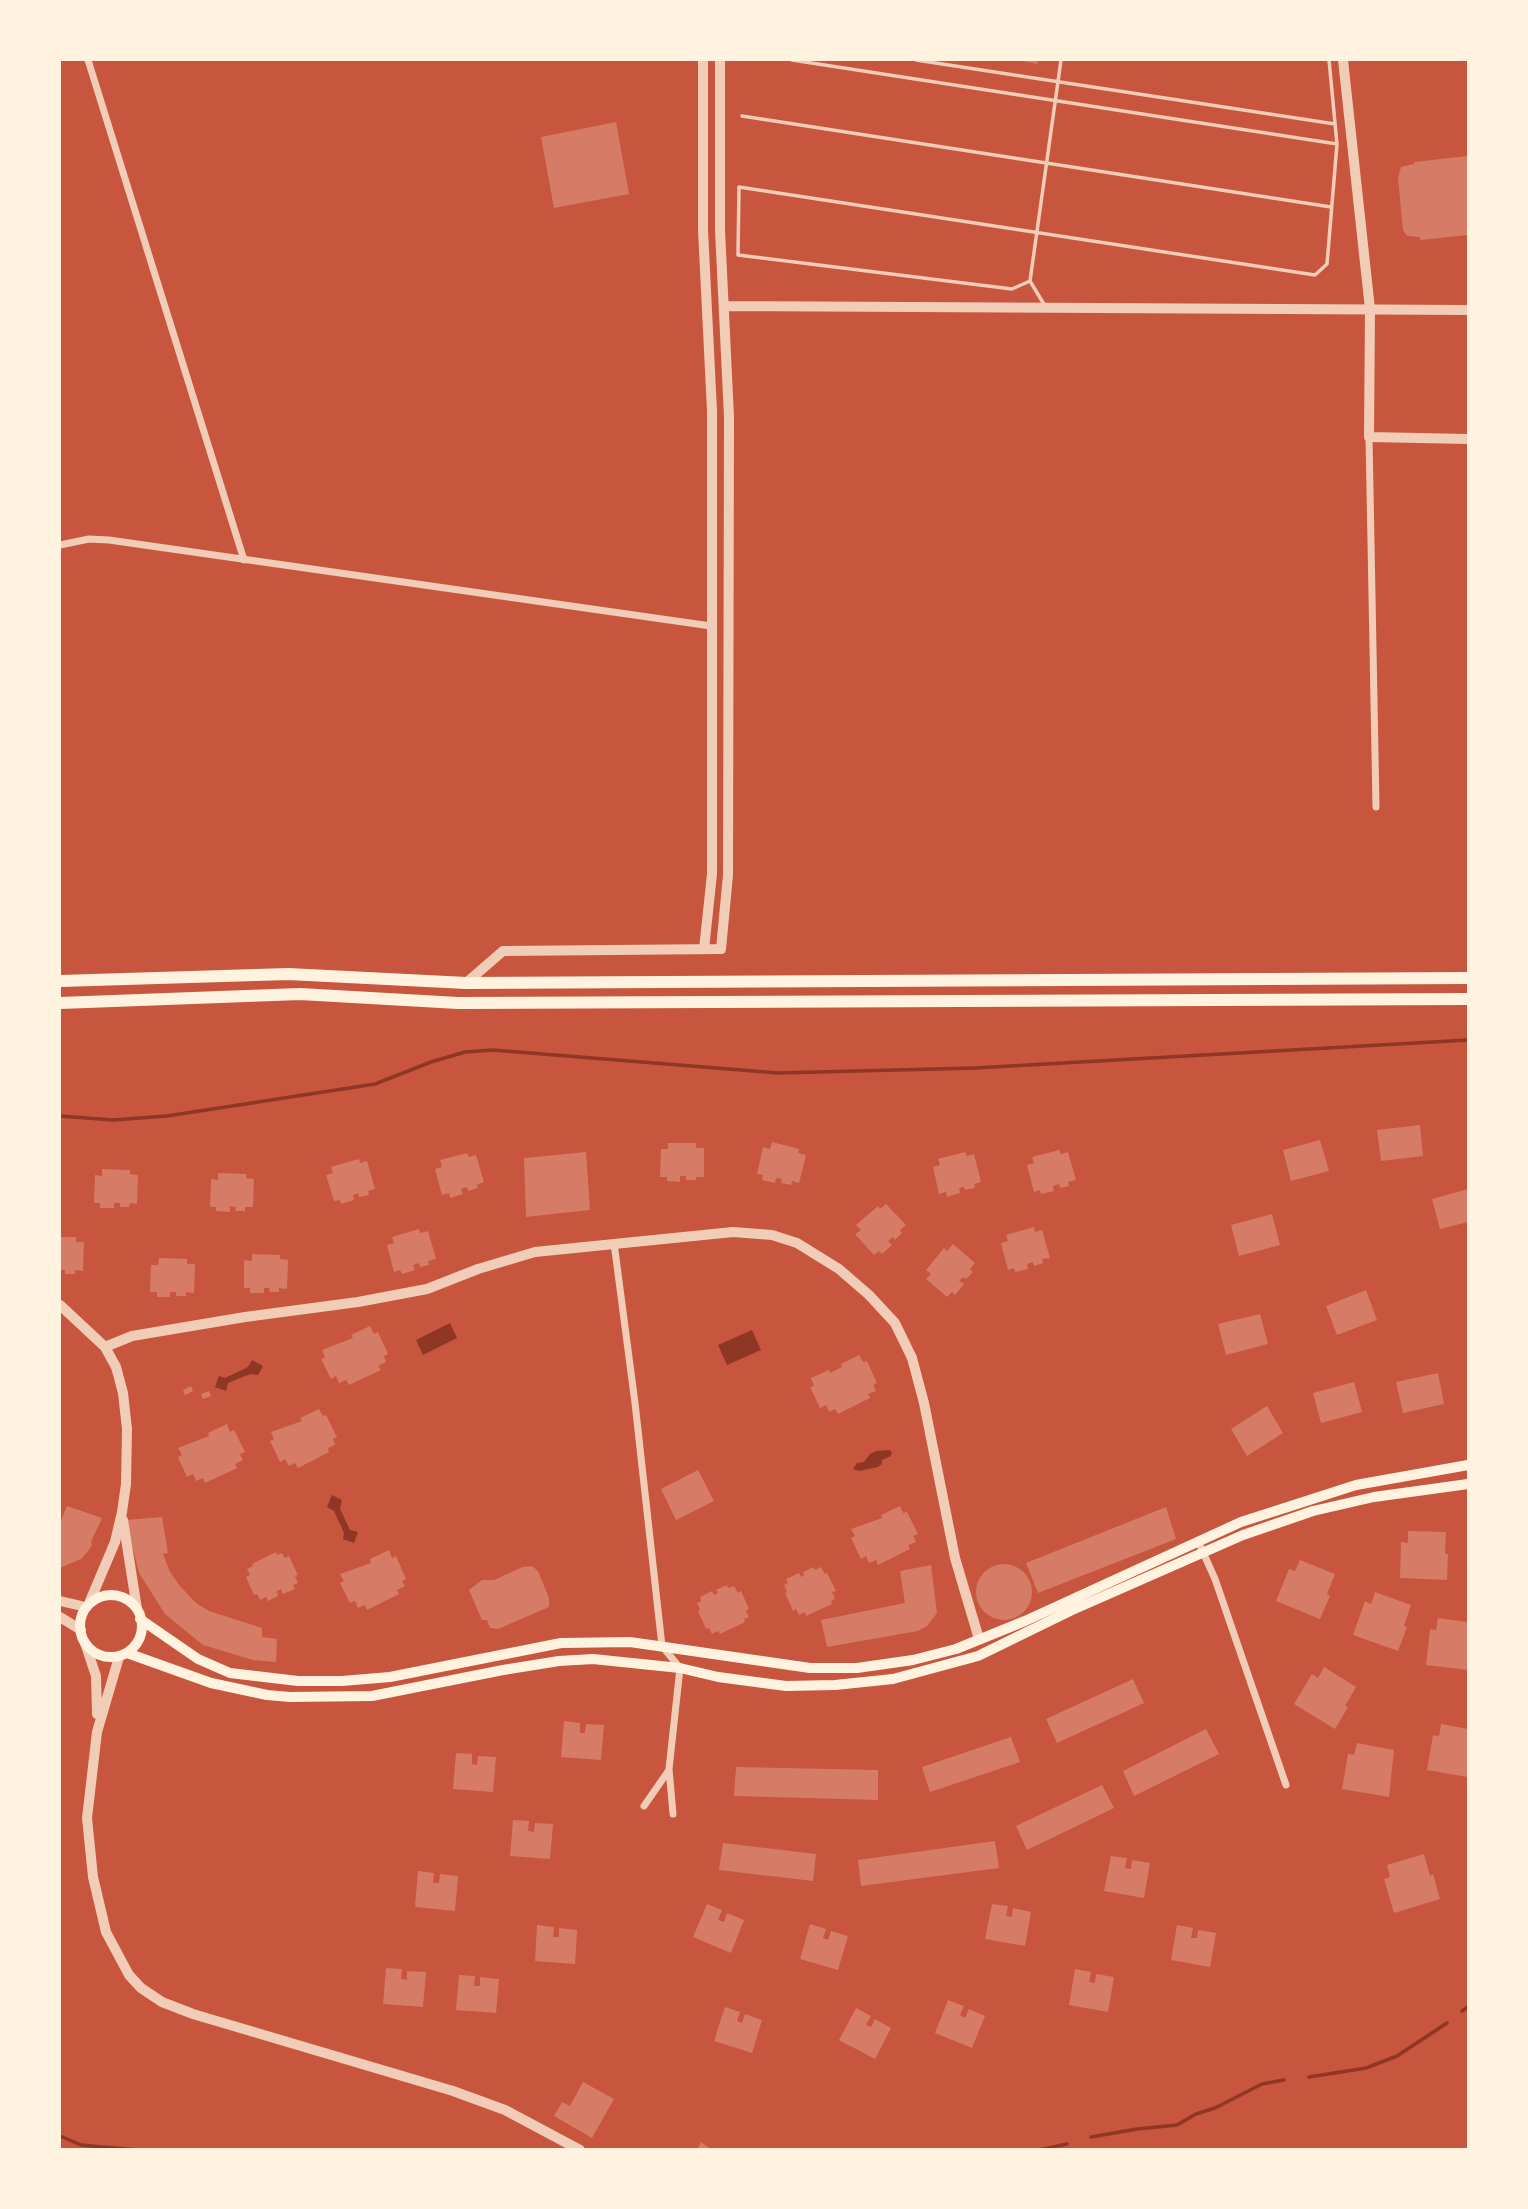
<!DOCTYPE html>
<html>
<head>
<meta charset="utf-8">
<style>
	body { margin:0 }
	#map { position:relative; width:1528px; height:2209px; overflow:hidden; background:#c8553d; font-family:Spectral,serif }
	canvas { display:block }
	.frame { position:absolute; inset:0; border:61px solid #fff3e0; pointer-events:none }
</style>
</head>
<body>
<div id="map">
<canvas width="1528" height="2209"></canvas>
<div class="frame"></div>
</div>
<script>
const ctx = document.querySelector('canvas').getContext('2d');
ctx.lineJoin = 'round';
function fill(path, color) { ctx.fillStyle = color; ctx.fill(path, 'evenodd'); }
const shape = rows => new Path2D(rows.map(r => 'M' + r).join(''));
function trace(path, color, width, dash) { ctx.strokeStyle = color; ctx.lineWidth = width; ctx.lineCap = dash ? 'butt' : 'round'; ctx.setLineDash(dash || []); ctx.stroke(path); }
fill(shape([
	[450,1323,457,1338,423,1355,416,1340],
	[752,1330,761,1350,727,1365,718,1345],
	[252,1360,263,1366,258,1375,250,1374,228,1383,226,1391,215,1387,219,1376,225,1378,248,1367],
	[889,1450,892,1452,891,1456,882,1460,882,1464,878,1467,859,1471,853,1469,857,1463,864,1462,870,1454,876,1451],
	[332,1495,342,1500,340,1509,350,1530,358,1532,354,1543,343,1539,344,1533,334,1511,327,1507]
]), '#8f3625');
trace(shape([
	[60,1116,113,1120,167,1116,375,1084,431,1062,465,1052,493,1050,778,1073,975,1068,1468,1040],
	[1462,2011,1468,2007],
	[1309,2077,1366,2068,1397,2056,1447,2023],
	[60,2136,81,2145,138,2150],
	[1091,2137,1137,2129,1177,2125,1196,2114,1215,2108,1262,2084,1284,2080],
	[966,2150,1011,2150],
	[1039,2150,1067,2144]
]), '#8f3625', 3.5);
fill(shape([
	[1018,60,1038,60,1037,64],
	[616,122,629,194,554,208,541,137],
	[1468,156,1468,235,1420,240,1420,237,1407,236,1403,230,1398,178,1401,167,1414,164,1414,162],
	[1420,1125,1423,1156,1381,1161,1377,1130],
	[1320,1140,1329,1171,1291,1181,1283,1150],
	[772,1142,799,1149,798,1153,806,1155,799,1183,792,1181,791,1185,781,1183,782,1179,776,1178,775,1183,762,1180,763,1175,757,1174,763,1147,770,1149],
	[668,1143,696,1143,696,1148,704,1148,704,1177,696,1177,696,1180,686,1180,686,1176,680,1176,680,1182,667,1181,667,1177,660,1177,661,1149,668,1149],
	[1059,1150,1061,1154,1068,1152,1076,1180,1068,1182,1069,1186,1060,1188,1059,1184,1053,1186,1054,1191,1041,1194,1040,1190,1034,1192,1027,1165,1034,1163,1032,1157],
	[586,1152,590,1210,526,1217,524,1158],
	[965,1152,967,1156,974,1154,981,1182,974,1184,975,1188,965,1190,964,1187,959,1188,960,1193,947,1197,946,1192,939,1194,933,1167,940,1165,938,1159],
	[467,1153,469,1157,476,1155,484,1182,477,1185,478,1188,468,1191,467,1187,461,1189,463,1194,450,1198,449,1193,442,1195,435,1169,442,1167,440,1160],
	[359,1159,360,1163,367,1161,375,1189,368,1191,369,1195,359,1197,358,1193,353,1195,354,1200,341,1204,340,1200,334,1201,326,1175,333,1173,331,1167],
	[102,1169,130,1170,130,1174,138,1175,137,1204,130,1203,129,1207,120,1207,120,1203,114,1203,114,1208,100,1208,100,1203,94,1203,95,1175,102,1176],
	[218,1173,246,1174,246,1178,254,1179,253,1207,245,1207,245,1211,235,1211,236,1207,230,1206,230,1212,216,1211,216,1207,210,1207,211,1179,218,1180],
	[1468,1189,1468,1222,1440,1229,1432,1199],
	[886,1204,906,1225,900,1230,902,1233,895,1240,893,1237,888,1241,892,1245,882,1254,879,1251,874,1255,855,1234,861,1230,856,1225,878,1206,880,1209],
	[1272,1214,1280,1245,1239,1256,1231,1225],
	[1034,1227,1035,1232,1042,1230,1050,1258,1042,1259,1043,1263,1034,1266,1033,1262,1027,1264,1028,1269,1015,1272,1014,1268,1008,1270,1001,1243,1008,1241,1006,1235],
	[419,1229,420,1233,428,1231,436,1259,428,1261,429,1265,420,1267,419,1263,413,1265,415,1270,402,1274,400,1270,394,1272,387,1245,394,1243,392,1237],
	[60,1237,76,1237,76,1242,84,1242,83,1271,75,1270,75,1274,65,1274,65,1270,60,1270],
	[953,1244,975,1263,970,1269,973,1272,966,1279,963,1277,959,1281,964,1284,955,1295,952,1292,947,1297,926,1279,931,1274,926,1270,944,1248,947,1251],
	[252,1254,280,1255,280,1259,288,1260,287,1289,279,1288,279,1292,269,1292,270,1288,264,1288,264,1293,250,1293,250,1288,244,1288,244,1260,252,1261],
	[159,1258,187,1259,187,1264,195,1264,194,1293,186,1292,186,1296,176,1296,176,1292,170,1292,170,1297,157,1297,157,1292,150,1292,151,1265,158,1265],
	[1366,1290,1377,1320,1337,1335,1326,1306],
	[1260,1314,1268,1344,1226,1355,1218,1324],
	[370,1326,374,1334,378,1332,388,1354,384,1356,386,1362,378,1366,381,1370,349,1385,346,1380,339,1383,336,1376,331,1379,321,1359,325,1357,322,1350,353,1338,351,1335],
	[859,1355,863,1362,867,1361,877,1383,873,1385,876,1391,868,1394,870,1398,838,1414,835,1409,829,1412,826,1405,820,1408,810,1387,814,1386,811,1378,829,1370,830,1373,842,1367,841,1364],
	[1438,1373,1444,1404,1403,1413,1396,1382],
	[1354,1382,1362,1412,1321,1423,1313,1393],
	[191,1386,193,1391,185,1395,183,1390],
	[209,1391,211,1396,203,1399,201,1394],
	[1267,1406,1283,1433,1247,1456,1231,1429],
	[319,1409,323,1416,326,1415,337,1437,333,1439,335,1445,328,1448,329,1452,298,1468,295,1463,289,1466,285,1459,280,1462,270,1441,274,1439,271,1432,302,1421,300,1418],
	[227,1424,230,1432,234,1430,245,1452,240,1454,243,1460,235,1464,237,1468,205,1483,203,1478,196,1481,193,1474,187,1477,178,1457,182,1455,178,1448,209,1436,208,1433],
	[698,1470,714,1501,676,1520,661,1489],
	[67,1506,102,1518,91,1542,92,1545,89,1550,81,1559,60,1568,60,1523],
	[900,1506,903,1513,907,1512,918,1534,913,1536,916,1542,908,1545,910,1549,878,1565,876,1560,869,1563,866,1556,861,1559,851,1538,855,1536,851,1529,882,1518,881,1515],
	[1166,1507,1176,1539,1038,1593,1026,1563],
	[162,1517,168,1553,163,1554,170,1572,180,1586,196,1603,209,1611,262,1628,262,1637,277,1639,276,1662,253,1660,203,1645,165,1614,139,1573,126,1520],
	[1408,1531,1446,1532,1445,1554,1448,1554,1447,1580,1400,1578,1401,1542,1408,1543],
	[389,1550,392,1558,396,1556,406,1579,402,1581,405,1586,397,1590,399,1594,367,1610,365,1605,358,1608,355,1601,350,1603,340,1583,344,1581,340,1574,371,1563,370,1559],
	[276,1552,277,1555,282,1553,285,1558,289,1556,298,1575,295,1576,298,1583,293,1585,295,1589,283,1594,281,1589,277,1591,278,1596,268,1601,266,1597,260,1600,257,1594,254,1595,246,1577,250,1575,247,1569,253,1566,252,1564],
	[1300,1560,1335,1574,1327,1594,1330,1596,1320,1619,1276,1601,1289,1569,1295,1571],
	'976 1592a28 28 0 1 1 56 0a28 28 0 1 1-56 0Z',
	[931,1565,937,1613,927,1626,918,1631,827,1647,821,1620,905,1603,900,1571],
	[532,1566,538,1571,549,1598,549,1607,498,1629,490,1628,487,1620,482,1620,469,1590,482,1580,494,1580,523,1567],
	[814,1567,815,1570,821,1567,825,1574,827,1573,836,1591,832,1592,835,1599,831,1601,832,1604,806,1616,805,1612,799,1615,796,1609,793,1611,785,1593,787,1592,784,1585,788,1583,786,1579,799,1573,801,1577,804,1575,803,1572],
	[727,1585,728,1588,734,1586,738,1593,741,1591,749,1609,746,1611,749,1617,744,1619,745,1622,720,1634,718,1631,712,1634,709,1628,706,1629,698,1611,700,1610,697,1603,701,1601,700,1597,712,1591,714,1595,718,1593,716,1590],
	[1375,1592,1411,1605,1404,1626,1407,1627,1398,1651,1353,1635,1365,1601,1371,1604],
	[1438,1618,1468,1622,1468,1670,1426,1665,1430,1629,1436,1630],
	[1324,1667,1356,1687,1345,1706,1348,1707,1335,1729,1294,1704,1312,1674,1318,1678],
	[1133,1679,1144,1703,1057,1743,1046,1719],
	[564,1721,580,1723,580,1733,585,1733,586,1724,604,1725,601,1760,561,1757],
	[1441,1724,1468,1729,1468,1777,1427,1770,1433,1735,1439,1736],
	[1206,1729,1219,1754,1134,1796,1123,1771],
	[1011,1737,1020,1762,930,1792,922,1767],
	[1357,1743,1394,1750,1389,1797,1342,1789,1348,1754,1354,1755],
	[456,1753,472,1754,472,1764,477,1765,478,1756,496,1757,493,1792,453,1789],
	[736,1767,878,1770,878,1800,734,1796],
	[1102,1785,1114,1808,1027,1850,1016,1826],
	[513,1820,529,1821,528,1831,534,1832,535,1823,553,1824,550,1859,510,1856],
	[995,1841,999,1868,861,1886,858,1860],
	[723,1843,816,1854,813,1881,719,1870],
	[1424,1854,1430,1876,1433,1874,1440,1899,1394,1913,1384,1879,1390,1877,1387,1865],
	[1111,1856,1127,1858,1125,1868,1131,1869,1132,1860,1150,1863,1144,1898,1104,1891],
	[418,1871,434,1873,433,1883,439,1883,440,1874,458,1876,455,1911,415,1907],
	[707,1904,722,1910,718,1920,724,1922,727,1913,744,1920,731,1953,693,1937],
	[992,1904,1008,1906,1006,1916,1012,1917,1013,1908,1031,1912,1025,1946,985,1939],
	[810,1924,826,1929,823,1938,828,1940,831,1931,848,1936,838,1970,800,1959],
	[537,1925,554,1927,553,1937,559,1937,559,1928,577,1930,575,1964,535,1961],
	[1177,1925,1193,1928,1191,1938,1197,1938,1198,1930,1216,1933,1210,1967,1171,1960],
	[386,1968,402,1969,401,1979,407,1980,407,1971,426,1972,423,2007,383,2004],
	[1075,1969,1091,1972,1089,1982,1095,1983,1096,1974,1114,1977,1108,2012,1069,2005],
	[459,1975,475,1976,474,1986,480,1986,480,1977,499,1979,496,2013,456,2010],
	[948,2000,964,2006,960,2015,965,2018,969,2009,985,2016,972,2048,935,2033],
	[725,2007,740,2012,737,2021,742,2023,745,2014,762,2020,752,2053,714,2041],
	[856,2008,871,2016,866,2025,871,2027,875,2019,891,2028,875,2059,839,2040],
	[583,2082,614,2099,592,2138,554,2116,562,2102,570,2106],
	[701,2142,712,2150,697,2150]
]), '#d67c66');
trace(shape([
	[792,60,1337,144],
	[916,60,1335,124],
	[742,116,1331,207],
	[1030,281,1012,289,738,255,739,187,1315,275,1327,264,1337,144,1329,60],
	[1045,306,1030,281,1061,60]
]), '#f1ccb7', 3.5);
trace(shape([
	[88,60,244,560],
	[1369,437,1376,807],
	[60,545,89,539,109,540,711,626],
	[614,1243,635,1403,662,1646,680,1668,669,1769,673,1814],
	[1198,1541,1215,1579,1286,1785],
	[644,1806,669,1770]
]), '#f1ccb7', 7);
trace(shape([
	[703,60,703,230,712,411,712,874,704,949],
	[1343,60,1370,309,1369,437,1468,439],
	[725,306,1468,310],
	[466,983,503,951,721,949,728,875,729,417,720,230,720,60],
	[60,1305,105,1347,116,1367,123,1393,127,1429,126,1484,122,1512,115,1542,90,1601],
	[105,1347,132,1336,245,1317,358,1302,427,1289,478,1269,535,1252,733,1232,772,1235,797,1243,839,1269,869,1295,895,1323,912,1358,924,1403,955,1558,979,1639],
	[123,1520,137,1609],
	[60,1601,86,1607],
	[60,1617,81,1630],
	[85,1643,96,1676,97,1714],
	[119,1657,97,1732,87,1818,93,1877,106,1932,129,1975,141,1988,162,2002,193,2014,453,2091,505,2110,580,2150]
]), '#f1ccb7', 10);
trace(shape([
	'80 1626a31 31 0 1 1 62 0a31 31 0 1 1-62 0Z',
	[140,1619,198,1659,230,1673,298,1681,342,1681,390,1677,561,1643,630,1642,810,1668,857,1668,913,1660,956,1649,1025,1621,1241,1522,1356,1485,1468,1465],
	[127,1653,211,1683,267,1695,290,1697,372,1696,503,1670,559,1661,593,1659,680,1668,718,1677,786,1686,835,1685,893,1679,978,1656,1070,1611,1243,1535,1313,1511,1374,1497,1468,1484]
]), '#fff3e0', 10);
trace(shape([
	[60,981,288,974,466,983,1468,978],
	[60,1003,300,994,458,1003,1468,999]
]), '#fff3e0', 12);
</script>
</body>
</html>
